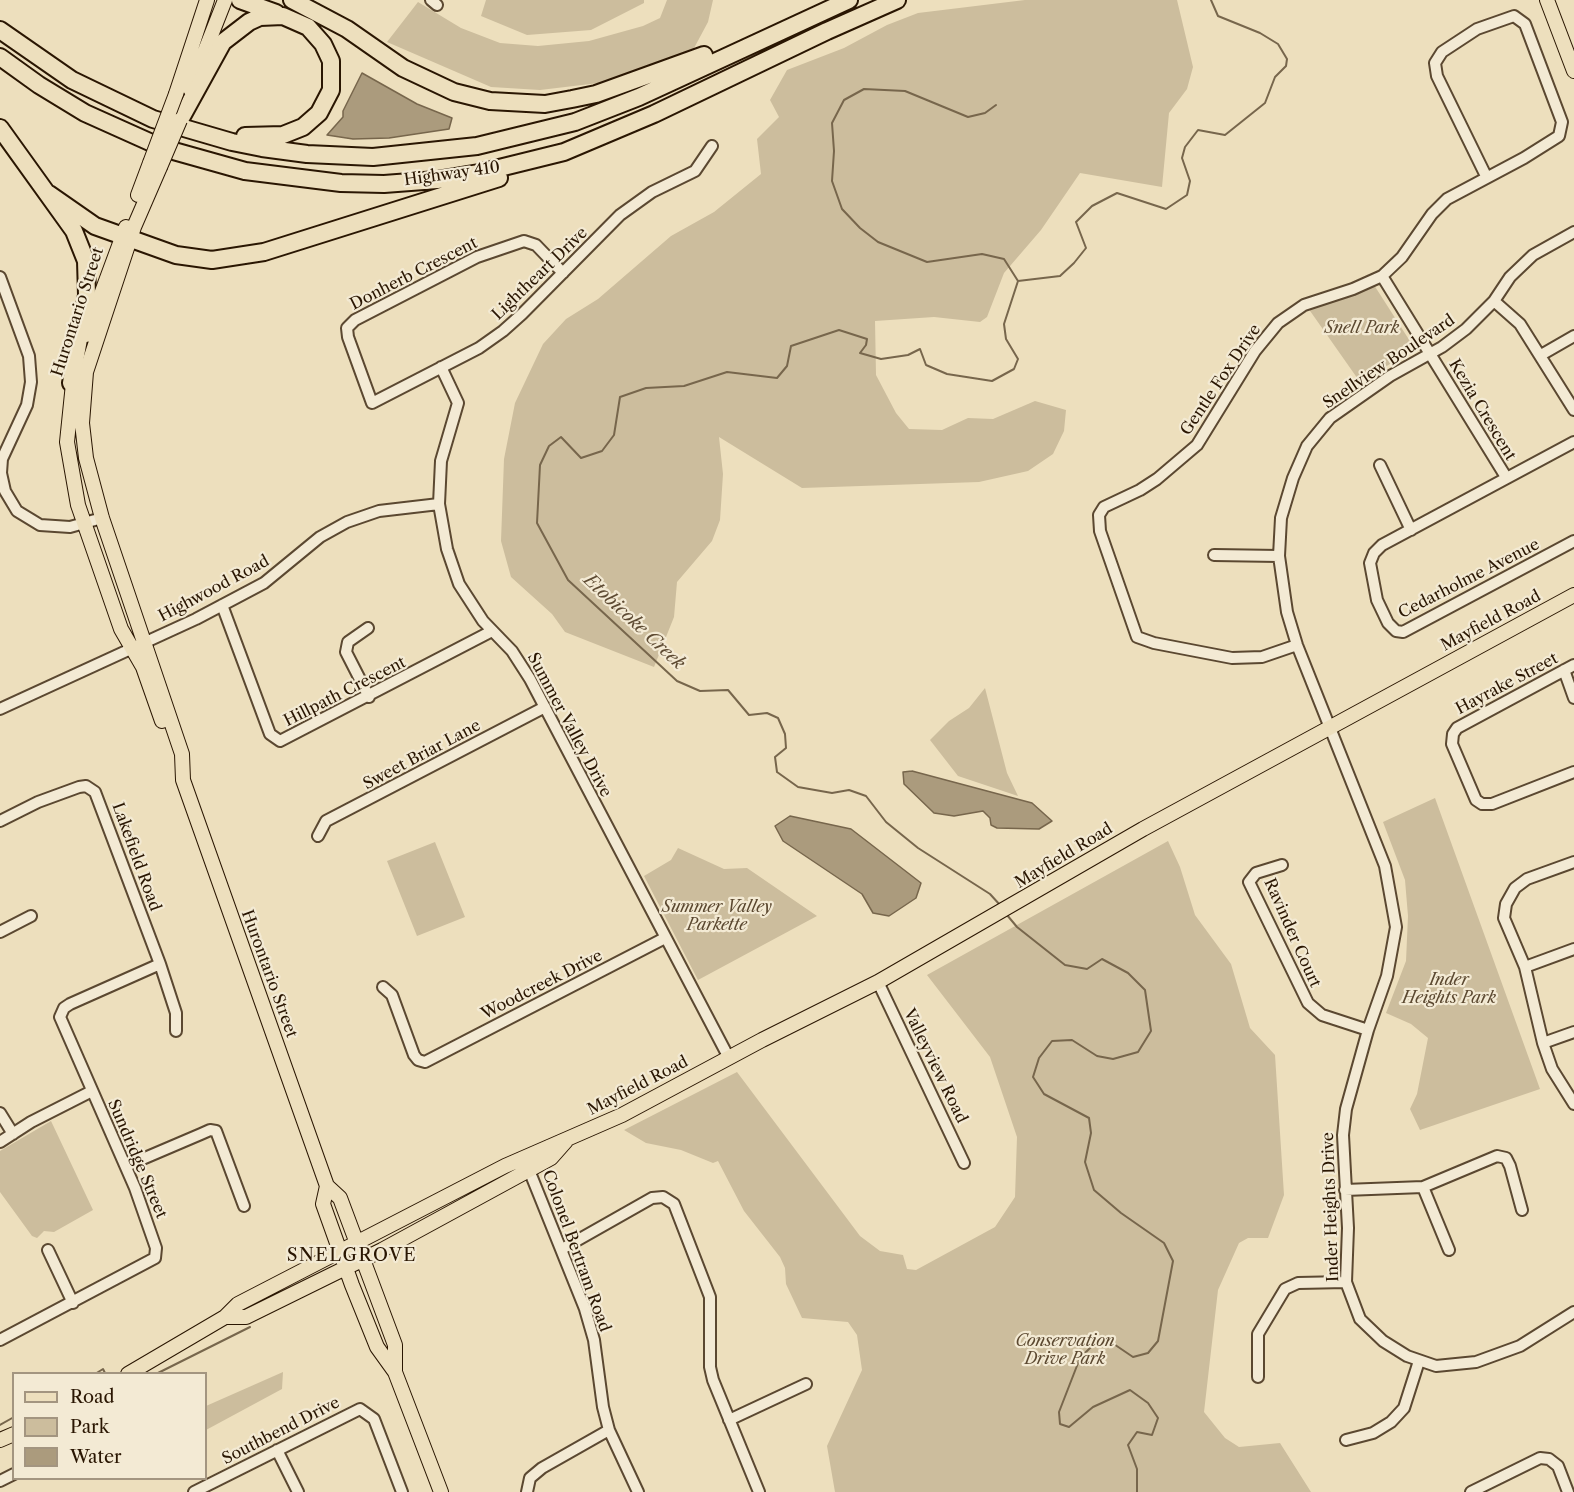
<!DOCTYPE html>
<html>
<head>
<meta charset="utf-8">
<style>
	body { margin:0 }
	#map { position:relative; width:1574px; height:1492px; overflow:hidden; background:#eddfbd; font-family:"Libre Caslon Text",serif }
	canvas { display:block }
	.legend { position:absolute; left:12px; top:1372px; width:195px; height:108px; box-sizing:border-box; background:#f3ead4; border:2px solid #a39580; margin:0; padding:8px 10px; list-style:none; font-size:18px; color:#2a1602 }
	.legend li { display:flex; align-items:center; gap:12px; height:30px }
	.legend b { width:30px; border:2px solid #a39580 }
</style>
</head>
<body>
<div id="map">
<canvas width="1574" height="1492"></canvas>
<ul class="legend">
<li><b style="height:8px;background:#eddfbd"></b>Road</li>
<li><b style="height:16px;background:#ccbd9d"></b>Park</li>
<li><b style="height:16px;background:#ab9b7d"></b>Water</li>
</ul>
</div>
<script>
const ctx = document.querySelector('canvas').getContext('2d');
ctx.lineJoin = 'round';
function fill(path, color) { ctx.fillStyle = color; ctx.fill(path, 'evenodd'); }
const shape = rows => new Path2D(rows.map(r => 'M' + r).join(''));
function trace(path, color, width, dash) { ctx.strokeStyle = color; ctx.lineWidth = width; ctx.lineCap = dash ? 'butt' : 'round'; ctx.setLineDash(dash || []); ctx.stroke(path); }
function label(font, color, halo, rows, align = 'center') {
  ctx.font = font + ' "Libre Caslon Text",serif'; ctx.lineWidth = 4.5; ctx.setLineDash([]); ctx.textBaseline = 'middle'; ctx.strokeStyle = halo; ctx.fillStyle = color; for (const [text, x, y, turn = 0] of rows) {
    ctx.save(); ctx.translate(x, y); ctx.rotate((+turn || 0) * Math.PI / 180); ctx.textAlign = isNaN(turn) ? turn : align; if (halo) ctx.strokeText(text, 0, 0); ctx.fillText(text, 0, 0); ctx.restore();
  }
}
fill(shape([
	[486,0,644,0,644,3,591,30,527,35,481,16],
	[667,0,713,0,708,22,693,50,607,82,540,90,491,87,387,42,418,2,461,28,500,43,538,46,589,41,643,26,660,18],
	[1025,0,1177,0,1193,67,1187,89,1169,113,1162,187,1080,173,1041,230,1004,273,987,317,980,322,934,317,875,321,876,375,896,413,909,429,942,430,968,418,993,419,1035,401,1066,410,1064,431,1053,454,1028,471,979,482,802,488,719,437,723,474,720,520,712,541,677,582,674,617,654,667,565,632,552,614,511,577,501,541,504,459,515,403,543,344,566,319,598,299,671,236,714,212,761,174,757,139,779,117,770,100,787,70,844,48,887,25,918,13],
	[1374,285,1415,349,1360,382,1308,308],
	[985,688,1007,773,1018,796,958,776,930,740,949,721,969,708],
	[1435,798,1540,1089,1420,1130,1410,1109,1417,1094,1428,1038,1411,1024,1386,1013,1406,961,1408,916,1405,880,1383,822],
	[1168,841,1180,867,1195,915,1231,964,1250,1028,1275,1055,1284,1195,1268,1238,1248,1238,1239,1243,1218,1290,1204,1412,1225,1438,1239,1447,1280,1443,1311,1492,835,1492,827,1446,862,1370,857,1335,848,1322,802,1318,786,1284,785,1268,780,1257,744,1211,718,1161,713,1163,681,1150,646,1143,624,1130,737,1072,860,1236,880,1251,903,1255,907,1269,916,1270,995,1227,1015,1197,1017,1137,990,1057,927,975],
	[435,842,465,917,417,936,387,861],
	[678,848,724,869,747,868,817,916,698,980,644,876,671,860],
	[51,1121,93,1210,54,1232,44,1231,37,1238,32,1236,0,1192,0,1151],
	[283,1372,282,1389,206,1430,206,1406]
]), '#ccbd9d');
const water = shape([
	[362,73,417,104,452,118,449,129,389,138,353,139,327,135,343,117,343,111,362,73],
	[912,771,1032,803,1052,821,1039,829,997,828,991,825,990,818,983,811,954,816,934,813,904,784,903,772,912,771],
	[790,816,851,829,921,883,916,898,889,916,873,913,862,894,783,841,775,826,790,816]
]);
fill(water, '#ab9b7d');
trace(water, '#77664c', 1.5);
trace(shape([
	[996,105,985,113,968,117,905,91,864,89,844,100,832,123,834,151,832,181,842,209,860,228,878,242,927,262,982,254,1004,259,1018,281],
	[1000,905,990,894,918,848,886,822,866,796,849,790,832,793,798,787,777,772,775,757,786,748,785,734,778,718,767,713,749,715,728,690,700,691,677,681,568,580,537,523,540,465,549,446,561,437,581,458,602,451,614,435,620,397,646,388,684,386,727,372,777,378,787,366,791,346,839,330,867,339,866,345,860,353,881,359,908,355,920,349,926,365,947,374,992,381,1014,369,1018,359,1006,339,1004,324,1018,281,1060,276,1074,263,1086,248,1076,222,1092,206,1117,193,1166,209,1187,195,1190,181,1182,158,1185,147,1198,130,1225,135,1265,103,1275,77,1286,66,1287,59,1278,44,1260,33,1218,16,1211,0],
	[1007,915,1017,927,1065,965,1087,969,1102,959,1128,973,1145,990,1151,1031,1138,1052,1113,1059,1097,1056,1072,1040,1052,1041,1039,1058,1033,1077,1044,1094,1089,1118,1091,1133,1085,1162,1094,1190,1121,1213,1164,1243,1173,1261,1158,1341,1148,1353,1133,1357,1102,1336,1080,1358,1059,1412,1060,1424,1069,1427,1093,1407,1130,1390,1148,1403,1158,1418,1152,1435,1137,1432,1128,1445,1137,1469,1137,1492],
	[95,1374,103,1369,105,1373],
	[156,1374,250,1327],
	[0,1425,14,1417]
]), '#77664c', 2);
const minor = shape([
	[431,0,437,5],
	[1574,232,1533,255,1510,277,1494,301,1466,329,1442,347,1390,376,1330,418,1307,446,1293,478,1281,518,1279,556,1287,612,1297,645,1385,866,1396,927,1387,976,1368,1030,1346,1109,1343,1135,1348,1228,1346,1282,1360,1319,1383,1341,1407,1356,1436,1366,1476,1362,1520,1346,1574,1312],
	[563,273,536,245,524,241,477,257,355,320,347,328,348,337,372,403,479,348,503,331,522,314,620,215,652,192,695,171,712,146],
	[1382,276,1506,477],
	[0,277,29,356,31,382,27,405,2,459,1,473,5,491,17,511,40,525,70,527,102,518],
	[1494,301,1520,324,1574,410],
	[1541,355,1574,336],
	[441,367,458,403,441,461,439,504,447,549,459,584,483,621,512,651,530,679,729,1058],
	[1574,442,1382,545,1374,553,1370,563,1377,600,1388,623,1396,631,1403,632,1574,541],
	[1380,465,1411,530],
	[1214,555,1279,556],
	[222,605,270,734,280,741,492,631],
	[368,628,348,642,346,652,369,697],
	[1297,645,1262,657,1232,658,1154,643,1137,637,1100,531,1099,515,1104,507,1140,490,1157,479,1197,445,1255,351,1278,323,1304,305,1353,289,1382,276,1402,257,1432,214,1447,199,1524,158,1559,136,1562,122,1525,24,1514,16,1477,29,1442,52,1435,63,1437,76,1486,176],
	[1574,665,1457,728,1453,734,1452,744,1476,800,1482,804,1492,804,1574,772],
	[1564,670,1574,698],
	[0,709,196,619,264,583,320,537,347,522,379,511,439,504],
	[0,821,38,802,79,787,86,786,95,792,160,964,176,1013,176,1031],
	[318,836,326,821,545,707],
	[1574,862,1527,879,1515,888,1506,904,1504,918,1525,967,1543,1043,1552,1069,1574,1104],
	[1282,865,1256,873,1249,882,1308,1003,1322,1015,1368,1030],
	[0,932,31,916],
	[1525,967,1574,949],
	[878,982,964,1163],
	[383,987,392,995,414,1055,418,1060,425,1062,665,938],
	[1543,1043,1574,1032],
	[0,1113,13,1134],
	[0,1142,31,1122,92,1091],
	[527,1165,585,1309,594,1340,603,1407,609,1430,638,1492],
	[126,1166,201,1134,210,1130,216,1131,244,1206],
	[1423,1187,1449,1250],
	[1345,1190,1423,1187,1497,1156,1506,1158,1510,1166,1522,1210],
	[562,1249,652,1198,663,1197,674,1204,710,1297,710,1367,713,1380,759,1492],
	[48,1250,73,1303],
	[0,1340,155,1258,156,1248,135,1188,60,1017,64,1008,70,1004,160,964],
	[1258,1377,1258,1334,1285,1289,1298,1283,1346,1282],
	[729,1420,806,1384],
	[1346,1440,1373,1433,1391,1422,1404,1408,1419,1361],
	[277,1450,298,1492],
	[0,1481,14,1474],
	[194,1492,360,1409,374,1419,402,1492],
	[527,1492,530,1478,542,1468,609,1430],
	[1471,1492,1540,1458,1549,1459,1558,1466,1568,1492]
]);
const major = shape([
	[1547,0,1574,71],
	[190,89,225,0],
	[176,94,207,0],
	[160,167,134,227,86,372,82,423,86,458,102,518,182,754,183,780,327,1186,340,1198,395,1345,395,1372],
	[138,195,150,163],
	[86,335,126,227],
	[74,374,67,442,78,505,121,629,143,667,162,721],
	[327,1186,323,1204,352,1285,377,1347,395,1372,441,1492],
	[225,1317,246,1317,382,1250,551,1158,566,1141],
	[128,1374,225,1317,238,1304,505,1166,622,1115,762,1040,878,982,1143,829,1574,595],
	[0,1440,14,1434]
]);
const highway = shape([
	[240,0,276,13],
	[292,0,347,29,403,68,454,92,490,101,545,104,572,99,596,94,704,55],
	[0,30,72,80,153,119,232,142,262,148,307,154,373,157,477,146,575,122,639,97,849,0],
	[0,57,39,85,85,113,163,148,245,171,341,183,384,184,437,180,479,173,564,152,654,114,827,31,897,0],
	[180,120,223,42,249,22,260,17,283,16,308,27,323,44,331,61,331,90,319,113,303,127,283,135,245,136],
	[0,128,74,231,86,261,87,295,71,383],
	[49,194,95,226,176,255,212,260,264,252,499,178]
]);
trace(minor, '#5b4831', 14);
trace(major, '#2a1602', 16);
trace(highway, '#2a1602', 20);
trace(minor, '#f3ead4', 10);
trace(major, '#eddfbd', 14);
trace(highway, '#eddfbd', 16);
const majorBridge = shape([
	[150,163,176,94],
	[160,167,180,120]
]);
trace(majorBridge, '#2a1602', 16, []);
trace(majorBridge, '#eddfbd', 14);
label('16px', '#2a1602', '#f3ead4', [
	["Highway 410",452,174,-8],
	["Donherb Crescent",414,274,-27],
	["Lightheart Drive",540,274,-44],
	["Hurontario Street",78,312,-72],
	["Snellview Boulevard",1389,362,-34],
	["Gentle Fox Drive",1221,380,-56],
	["Kezia Crescent",1482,410,59],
	["Cedarholme Avenue",1469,579,-27],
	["Highwood Road",214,589,-28],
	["Mayfield Road",1491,621,-28],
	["Hayrake Street",1507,684,-28],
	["Hillpath Crescent",345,692,-27],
	["Summer Valley Drive",569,725,62],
	["Sweet Briar Lane",422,755,-28],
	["Mayfield Road",1064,856,-31],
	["Lakefield Road",136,857,70],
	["Ravinder Court",1292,933,66],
	["Hurontario Street",269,974,70],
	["Woodcreek Drive",542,985,-27],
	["Valleyview Road",935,1066,64],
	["Mayfield Road",638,1086,-27],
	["Sundridge Street",137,1159,67],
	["Inder Heights Drive",1331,1207,-92],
	["Colonel Bertram Road",576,1251,70],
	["Southbend Drive",281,1431,-27]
]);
label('italic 16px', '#5b4830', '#f3ead4', [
	["Snell Park",1362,328],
	["Summer Valley",717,907],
	["Parkette",717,925],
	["Inder",1449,980],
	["Heights Park",1449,998],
	["Conservation",1065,1341],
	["Drive Park",1065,1359]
]);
label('italic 18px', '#5e4b33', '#f3ead4', [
	["Etobicoke Creek",634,622,43]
]);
ctx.letterSpacing = '1.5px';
label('18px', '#2a1602', '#f3ead4', [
	["SNELGROVE",352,1256]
]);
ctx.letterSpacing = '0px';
</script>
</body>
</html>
